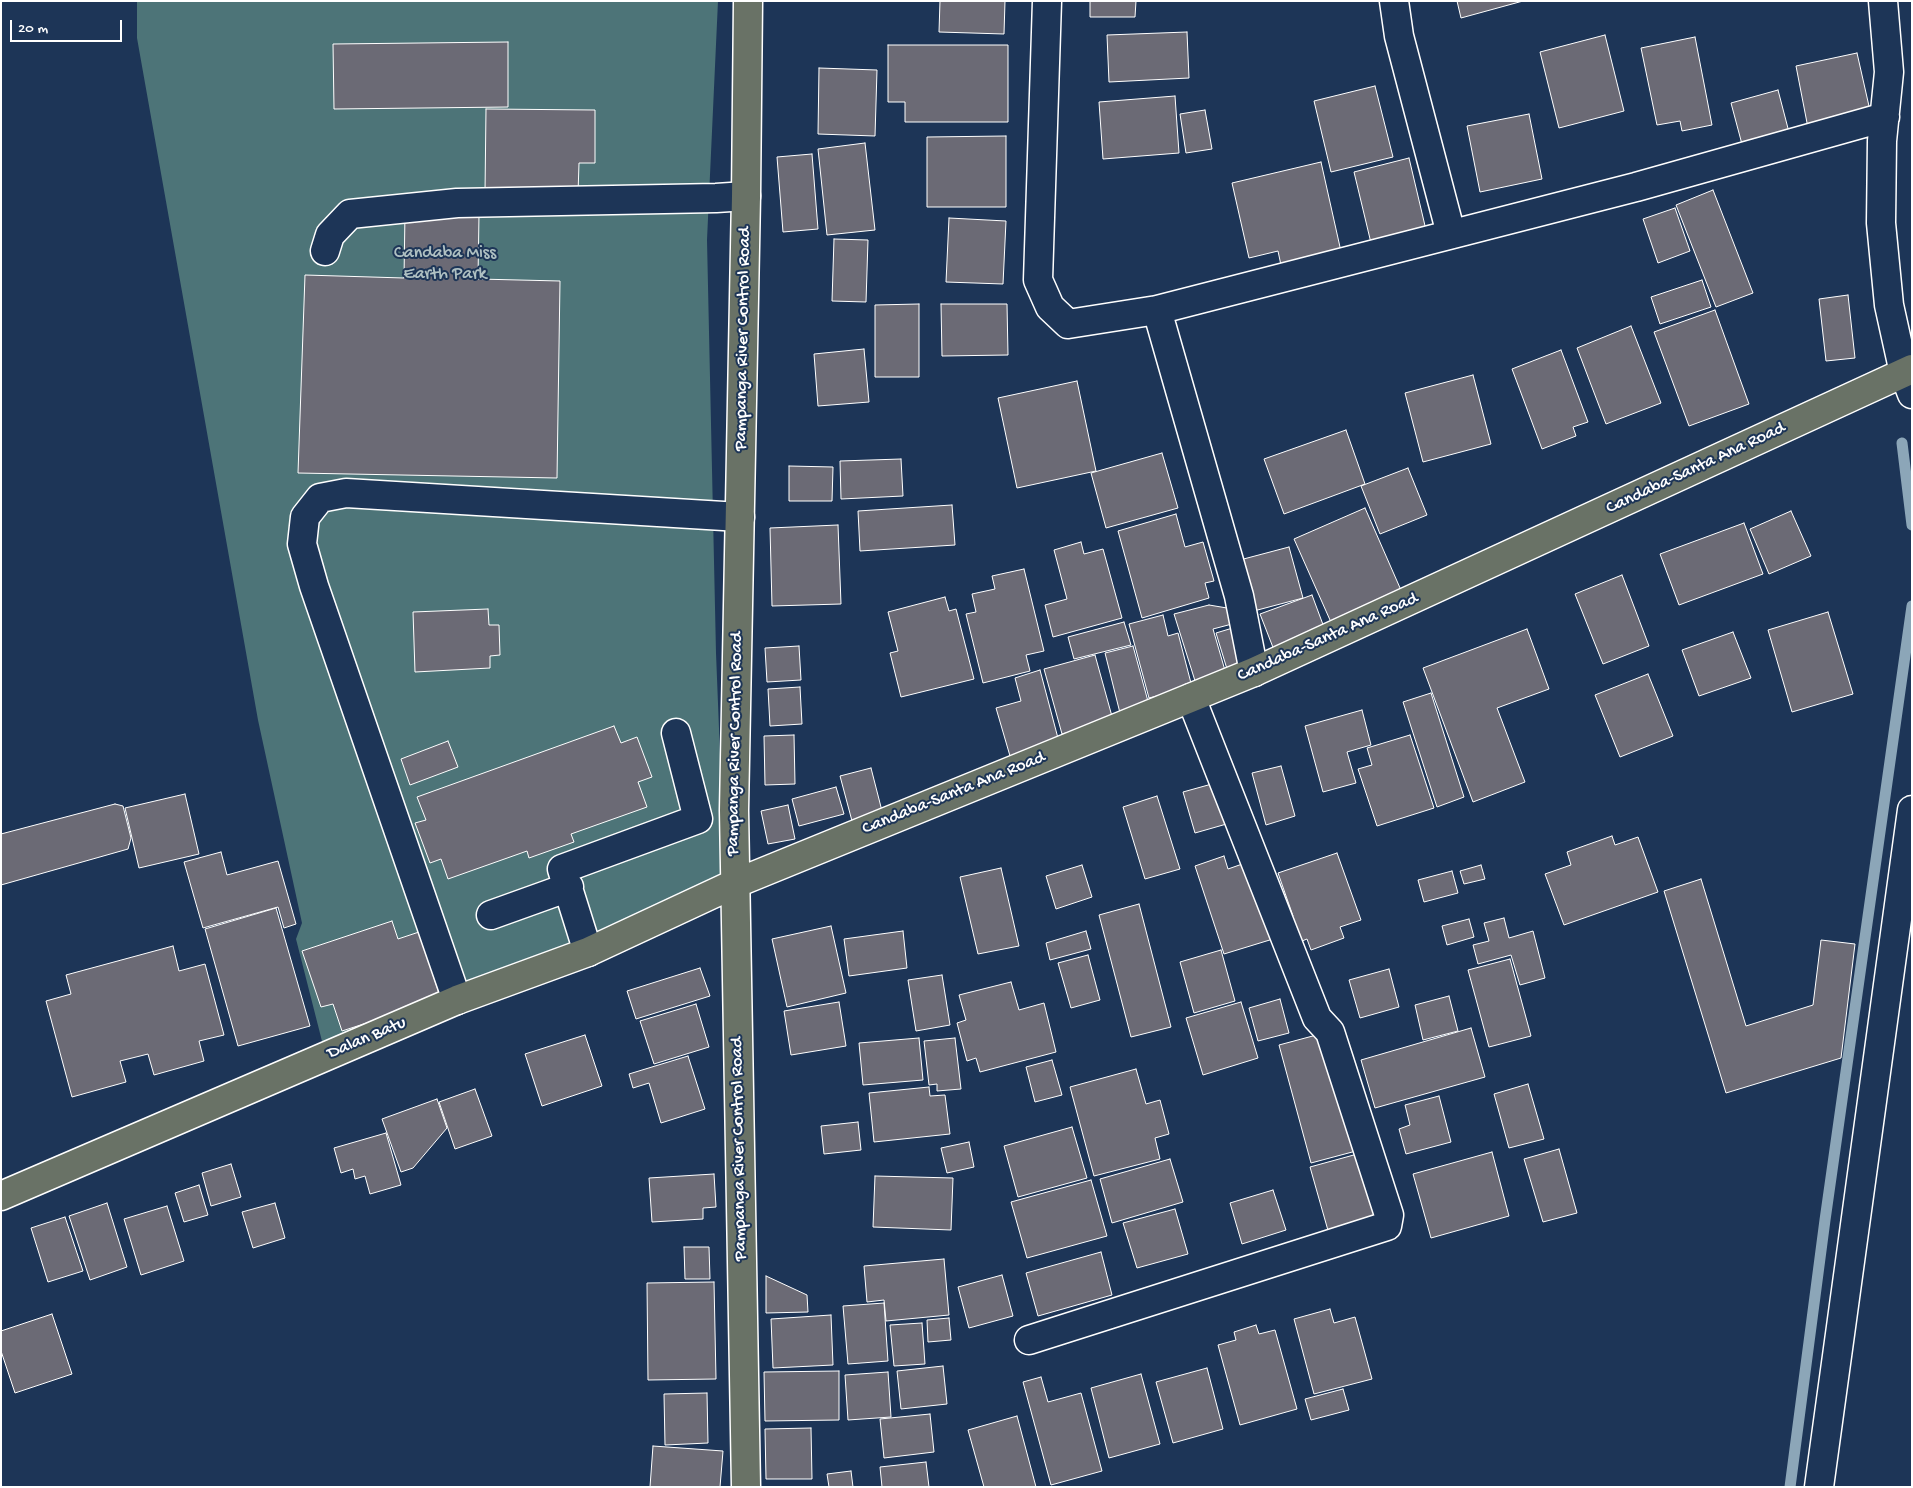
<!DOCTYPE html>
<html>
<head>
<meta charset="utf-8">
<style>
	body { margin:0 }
	#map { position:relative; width:1913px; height:1488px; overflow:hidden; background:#1d3557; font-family:"Gochi Hand",sans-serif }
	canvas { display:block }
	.frame { position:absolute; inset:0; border:2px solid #fff; pointer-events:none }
	.scale { position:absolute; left:10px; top:20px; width:112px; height:22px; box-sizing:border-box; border:2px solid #fff; border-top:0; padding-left:6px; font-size:15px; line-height:18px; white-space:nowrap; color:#fff; -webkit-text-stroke:4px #1d3557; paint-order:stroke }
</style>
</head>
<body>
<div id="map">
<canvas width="1913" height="1488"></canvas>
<div class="frame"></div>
<div class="scale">20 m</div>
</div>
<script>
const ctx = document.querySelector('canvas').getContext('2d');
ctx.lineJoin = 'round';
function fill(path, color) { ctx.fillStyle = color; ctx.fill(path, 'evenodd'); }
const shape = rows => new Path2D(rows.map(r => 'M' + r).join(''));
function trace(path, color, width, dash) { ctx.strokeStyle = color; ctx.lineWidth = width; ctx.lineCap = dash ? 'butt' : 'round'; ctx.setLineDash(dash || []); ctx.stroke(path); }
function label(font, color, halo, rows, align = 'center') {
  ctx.font = font + ' "Gochi Hand",sans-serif'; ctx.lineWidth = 4; ctx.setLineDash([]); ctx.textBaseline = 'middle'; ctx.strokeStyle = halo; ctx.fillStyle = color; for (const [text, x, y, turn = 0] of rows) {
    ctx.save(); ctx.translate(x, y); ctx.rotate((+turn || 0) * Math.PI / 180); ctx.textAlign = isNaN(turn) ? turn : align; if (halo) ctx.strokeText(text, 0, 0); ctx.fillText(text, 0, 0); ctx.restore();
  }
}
fill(shape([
	[137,1,718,1,707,240,716,653,725,880,324,1049,296,939,302,923,258,720,137,38]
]), '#4d7478');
trace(shape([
	[1902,443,1912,525],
	[1790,1487,1825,1220,1912,606]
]), '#8ca6b8', 11);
const building = shape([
	[940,1,1005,1,1004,34,939,32,940,1],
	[1090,1,1136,1,1135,17,1090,17,1090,1],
	[1457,1,1523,1,1461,18,1457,1],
	[1187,32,1189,78,1109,82,1107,35,1187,32],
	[1605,35,1624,111,1559,128,1540,52,1605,35],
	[1695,37,1712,125,1682,131,1680,121,1657,125,1641,48,1695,37],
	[508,42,508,107,334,109,333,44,508,42],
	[888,45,1008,45,1008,122,905,122,905,102,888,102,888,45],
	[1857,53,1871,115,1808,128,1796,66,1857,53],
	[819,68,877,70,875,136,818,134,819,68],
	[1375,86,1393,157,1331,172,1314,101,1375,86],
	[1778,90,1790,136,1743,148,1731,103,1778,90],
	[1175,96,1179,153,1103,159,1099,102,1175,96],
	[486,109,595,110,595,163,579,163,578,194,485,193,486,109],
	[1205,110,1212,149,1186,153,1180,114,1205,110],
	[1529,114,1542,179,1480,192,1467,126,1529,114],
	[1006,136,1006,207,927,207,927,137,1006,136],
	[865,143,875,230,827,235,818,149,865,143],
	[812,154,818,229,783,232,777,157,812,154],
	[1409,158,1426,230,1371,243,1354,172,1409,158],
	[1321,162,1342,256,1282,270,1278,251,1249,258,1232,183,1321,162],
	[1713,190,1753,293,1716,307,1676,205,1713,190],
	[1675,208,1690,251,1658,263,1643,219,1675,208],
	[405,213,479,214,478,279,560,281,557,478,298,473,305,275,404,278,405,213],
	[949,218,1006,221,1003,284,946,282,949,218],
	[834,239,868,240,866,302,832,301,834,239],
	[1702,280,1711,307,1660,324,1651,297,1702,280],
	[1848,295,1855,358,1826,361,1819,299,1848,295],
	[919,304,919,377,875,377,875,305,919,304],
	[941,304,1007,304,1008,355,942,356,941,304],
	[1715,310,1749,404,1689,426,1654,332,1715,310],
	[1631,326,1661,403,1606,424,1577,348,1631,326],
	[864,349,869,402,818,406,814,354,864,349],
	[1561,350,1588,422,1573,427,1576,436,1542,449,1512,369,1561,350],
	[1473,375,1491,444,1423,462,1405,393,1473,375],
	[1077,381,1096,471,1017,488,998,398,1077,381],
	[1346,430,1365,484,1284,514,1264,459,1346,430],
	[1162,453,1178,508,1106,528,1091,473,1162,453],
	[901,459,903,496,841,499,840,461,901,459],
	[789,466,833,467,832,501,789,501,789,466],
	[1408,468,1427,515,1380,534,1361,486,1408,468],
	[952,505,955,545,860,551,858,511,952,505],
	[1365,508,1404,597,1334,629,1294,539,1365,508],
	[1791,511,1811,556,1769,574,1750,529,1791,511],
	[1176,514,1185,547,1203,542,1214,581,1205,583,1209,598,1142,618,1118,531,1176,514],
	[1744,523,1763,574,1679,605,1660,554,1744,523],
	[838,525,841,604,772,606,770,528,838,525],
	[1081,542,1084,554,1103,549,1122,618,1053,637,1045,605,1067,599,1054,550,1081,542],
	[1289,547,1303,598,1250,612,1236,561,1289,547],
	[1024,569,1044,651,1026,655,1030,671,983,683,966,614,976,612,972,594,995,589,992,576,1024,569],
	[1622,575,1649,646,1603,664,1575,594,1622,575],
	[1312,595,1325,630,1274,650,1260,614,1312,595],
	[945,597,949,611,956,609,974,679,901,697,890,653,898,651,888,612,945,597],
	[1209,605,1227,608,1232,624,1213,629,1226,674,1196,684,1174,614,1209,605],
	[488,609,489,625,499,625,500,655,490,656,490,668,415,672,413,612,488,609],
	[1828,612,1853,694,1792,712,1768,630,1828,612],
	[1163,615,1168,636,1178,633,1192,687,1149,698,1129,624,1163,615],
	[1124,622,1131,645,1074,659,1068,637,1124,622],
	[1236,627,1245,664,1227,669,1216,633,1236,627],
	[1527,629,1549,689,1497,708,1525,782,1473,802,1423,668,1527,629],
	[1733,632,1751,678,1699,696,1682,650,1733,632],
	[799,646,801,680,767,682,765,648,799,646],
	[1133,646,1149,705,1120,713,1105,653,1133,646],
	[1095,655,1113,720,1062,734,1044,669,1095,655],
	[1040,670,1059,742,1010,756,996,708,1021,701,1015,678,1040,670],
	[1648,674,1673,736,1620,757,1595,695,1648,674],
	[800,687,802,724,770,726,768,689,800,687],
	[1431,693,1464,797,1437,807,1403,702,1431,693],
	[1362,710,1371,745,1347,752,1356,783,1323,792,1305,726,1362,710],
	[614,726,621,743,637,737,652,777,638,782,647,807,571,834,574,842,529,858,527,851,448,879,441,859,430,863,415,823,426,820,417,797,614,726],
	[794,735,795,784,765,785,764,736,794,735],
	[1410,735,1434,808,1377,826,1358,769,1372,765,1367,748,1410,735],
	[448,741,458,767,410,785,401,759,448,741],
	[1281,766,1295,816,1266,825,1252,773,1281,766],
	[871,768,882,811,852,821,840,776,871,768],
	[1219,782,1230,823,1195,833,1183,792,1219,782],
	[836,787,844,814,799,826,792,799,836,787],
	[185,794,199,854,139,868,125,808,185,794],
	[1157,796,1180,869,1145,879,1123,807,1157,796],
	[115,804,123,806,131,838,128,849,1,885,1,834,115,804],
	[788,805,795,839,768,844,761,811,788,805],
	[1612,836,1615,845,1638,837,1658,892,1564,925,1545,874,1571,865,1567,852,1612,836],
	[221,852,227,875,278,861,296,924,284,928,278,907,203,928,184,862,221,852],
	[1337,853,1361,920,1340,927,1344,938,1311,950,1307,939,1292,945,1284,920,1293,916,1278,873,1337,853],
	[1224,856,1228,869,1248,862,1273,939,1224,954,1195,866,1224,856],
	[1082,865,1092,897,1056,909,1046,876,1082,865],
	[1481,865,1485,879,1464,884,1460,871,1481,865],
	[1001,868,1019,946,978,954,960,877,1001,868],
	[1452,871,1458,893,1424,902,1418,880,1452,871],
	[1701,879,1746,1026,1813,1005,1821,940,1855,944,1841,1058,1726,1093,1664,891,1701,879],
	[1139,904,1171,1027,1131,1037,1099,915,1139,904],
	[276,908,310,1026,238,1046,205,929,276,908],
	[1504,918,1509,938,1533,931,1545,978,1520,985,1511,955,1478,964,1473,945,1489,941,1484,923,1504,918],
	[1469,919,1474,937,1447,945,1442,926,1469,919],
	[392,921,398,939,419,932,441,999,342,1031,333,1004,321,1007,302,951,392,921],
	[831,926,846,993,787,1007,772,939,831,926],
	[903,931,907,968,849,976,844,939,903,931],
	[1086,931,1091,949,1050,960,1046,943,1086,931],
	[173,946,179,971,205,964,224,1035,199,1041,204,1061,154,1075,148,1054,120,1061,126,1082,72,1097,46,1001,71,994,66,975,173,946],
	[1221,950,1235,1001,1194,1013,1180,962,1221,950],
	[1088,955,1100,1000,1071,1008,1058,963,1088,955],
	[1510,959,1531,1036,1489,1047,1468,970,1510,959],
	[700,968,710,996,636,1019,627,991,700,968],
	[1389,969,1399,1007,1360,1018,1349,980,1389,969],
	[942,975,950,1025,916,1031,908,980,942,975],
	[1011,982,1019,1010,1044,1003,1056,1052,980,1072,976,1058,967,1061,957,1023,966,1020,959,995,1011,982],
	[1449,996,1458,1031,1423,1040,1415,1005,1449,996],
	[1280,999,1289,1033,1258,1041,1249,1008,1280,999],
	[839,1002,846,1046,791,1055,784,1011,839,1002],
	[1241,1002,1258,1058,1203,1075,1186,1018,1241,1002],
	[696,1004,709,1047,654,1064,640,1021,696,1004],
	[1471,1028,1485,1077,1375,1108,1361,1060,1471,1028],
	[1324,1033,1356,1151,1311,1163,1279,1045,1324,1033],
	[585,1035,602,1086,542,1106,525,1054,585,1035],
	[919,1038,923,1080,863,1085,859,1043,919,1038],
	[955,1038,961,1089,937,1091,937,1084,929,1085,924,1041,955,1038],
	[688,1056,705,1109,661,1123,649,1083,633,1088,629,1074,688,1056],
	[1052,1060,1062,1095,1035,1102,1026,1067,1052,1060],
	[1136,1069,1146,1104,1160,1100,1169,1134,1155,1138,1160,1159,1094,1176,1070,1087,1136,1069],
	[1528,1084,1544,1139,1509,1148,1494,1094,1528,1084],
	[929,1087,930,1096,945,1095,950,1134,874,1142,869,1093,929,1087],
	[475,1089,492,1136,455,1149,439,1102,475,1089],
	[1439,1096,1451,1142,1406,1154,1399,1129,1410,1125,1405,1105,1439,1096],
	[437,1099,447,1128,413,1168,401,1172,382,1119,437,1099],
	[858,1122,861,1150,824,1154,821,1126,858,1122],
	[1072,1127,1087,1178,1018,1197,1004,1146,1072,1127],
	[386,1133,401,1185,370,1194,365,1176,355,1179,353,1169,341,1173,334,1148,386,1133],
	[969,1142,974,1167,947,1173,941,1148,969,1142],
	[1559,1149,1577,1213,1543,1222,1524,1159,1559,1149],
	[1492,1152,1509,1216,1431,1238,1413,1174,1492,1152],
	[1361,1153,1380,1220,1329,1234,1310,1167,1361,1153],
	[1170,1159,1183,1202,1112,1223,1100,1179,1170,1159],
	[231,1164,241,1197,211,1206,202,1173,231,1164],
	[714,1174,716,1207,703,1208,703,1219,652,1222,649,1178,714,1174],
	[875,1176,953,1178,951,1230,873,1227,875,1176],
	[1091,1180,1107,1236,1027,1258,1011,1202,1091,1180],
	[199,1185,208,1215,184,1222,175,1193,199,1185],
	[1273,1190,1286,1230,1242,1244,1230,1203,1273,1190],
	[107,1203,127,1267,90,1280,69,1216,107,1203],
	[275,1203,285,1238,253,1248,242,1212,275,1203],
	[167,1206,184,1261,141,1275,124,1219,167,1206],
	[1175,1209,1188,1254,1137,1268,1123,1223,1175,1209],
	[65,1217,83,1271,48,1282,31,1228,65,1217],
	[684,1247,709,1247,710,1279,685,1279,684,1247],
	[1101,1252,1112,1295,1038,1316,1026,1273,1101,1252],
	[944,1259,949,1315,886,1321,884,1300,867,1302,864,1266,944,1259],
	[1002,1275,1013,1316,969,1328,958,1287,1002,1275],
	[766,1276,807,1295,808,1312,766,1313,766,1276],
	[714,1282,716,1379,648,1380,647,1283,714,1282],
	[884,1303,888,1361,848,1364,843,1306,884,1303],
	[1330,1309,1334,1323,1355,1317,1372,1379,1314,1394,1294,1319,1330,1309],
	[52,1314,72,1374,15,1393,1,1351,1,1331,52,1314],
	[831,1315,833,1365,773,1368,771,1319,831,1315],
	[949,1318,951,1340,928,1342,927,1320,949,1318],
	[922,1323,925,1364,894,1366,890,1325,922,1323],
	[1256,1325,1259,1334,1275,1330,1297,1409,1240,1425,1218,1345,1236,1340,1234,1332,1256,1325],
	[943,1366,947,1404,901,1409,897,1371,943,1366],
	[1207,1368,1223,1429,1173,1443,1156,1382,1207,1368],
	[839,1371,839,1420,765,1421,764,1372,839,1371],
	[888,1372,891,1417,848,1420,845,1375,888,1372],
	[1141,1374,1160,1444,1109,1458,1091,1388,1141,1374],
	[1041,1377,1048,1402,1081,1393,1102,1471,1051,1485,1023,1382,1041,1377],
	[1343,1389,1349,1410,1311,1420,1305,1399,1343,1389],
	[707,1393,708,1443,665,1445,664,1394,707,1393],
	[930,1414,934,1452,884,1458,880,1419,930,1414],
	[1017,1416,1036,1487,984,1487,968,1430,1017,1416],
	[811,1428,812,1479,766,1479,765,1429,811,1428],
	[653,1446,723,1451,720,1487,650,1487,653,1446],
	[926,1462,929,1487,882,1487,880,1467,926,1462],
	[851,1471,853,1487,829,1487,827,1474,851,1471]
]);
fill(building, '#6b6a75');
trace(building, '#fff', 1);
const minor = shape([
	[1047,1,1038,280,1050,307,1068,324,1157,310,1636,187,1885,117],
	[1394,1,1399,36,1451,234],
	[1883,1,1889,72,1882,141,1881,223,1889,305,1904,373,1912,394],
	[325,251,330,235,350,214,457,203,716,198,746,196],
	[1157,310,1239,596,1254,672],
	[491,915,569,887],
	[588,952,562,869,698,819,676,733],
	[457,1000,314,586,302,544,305,517,320,498,346,493,740,517],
	[1029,1340,1387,1226,1389,1215,1330,1032,1317,1018,1191,698],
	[1819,1487,1912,810]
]);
const major = shape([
	[1,1196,457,1000,588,952,734,884,1254,672,1912,369],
	[746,1487,734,810,746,196,748,1]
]);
trace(minor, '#fff', 31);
trace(major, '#fff', 31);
trace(minor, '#1d3557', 28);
trace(major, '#697266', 28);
label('18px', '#afc0c2', '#1d3557', [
	["Candaba Miss",445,254],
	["Earth Park",445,275]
]);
label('18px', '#fff', '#1d3557', [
	["Pampanga River Control Road",744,339,-89],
	["Candaba-Santa Ana Road",1696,469,-25],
	["Candaba-Santa Ana Road",1328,638,-24],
	["Pampanga River Control Road",736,744,-89],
	["Candaba-Santa Ana Road",954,794,-22],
	["Dalan Batu",367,1039,-23],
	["Pampanga River Control Road",740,1149,-91]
]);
</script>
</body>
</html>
